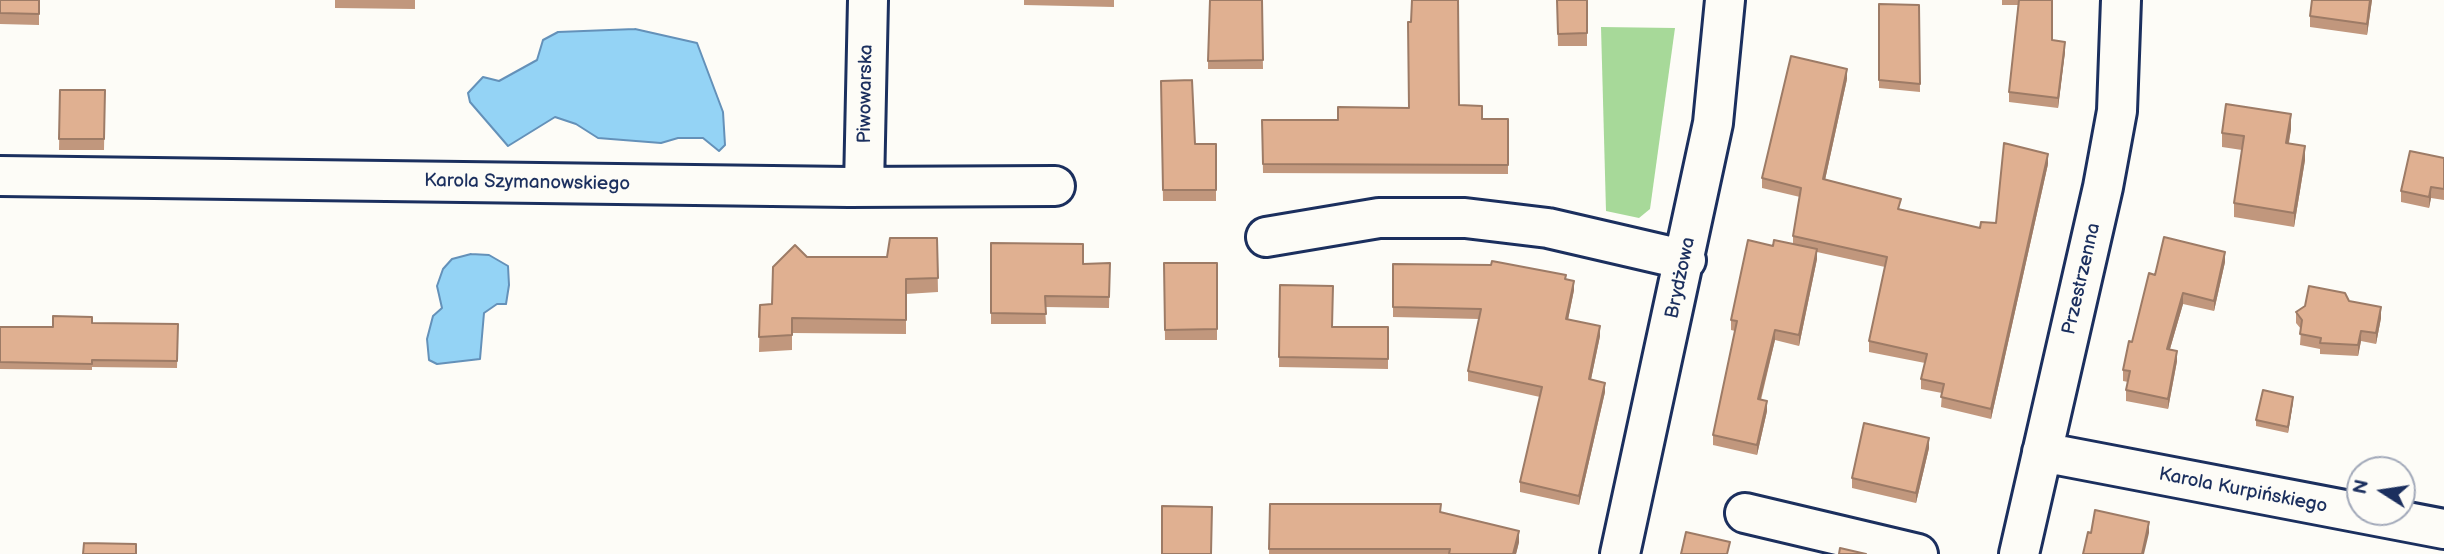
<!DOCTYPE html>
<html>
<head>
<meta charset="utf-8">
<style>
	body { margin:0 }
	#map { position:relative; width:2444px; height:554px; overflow:hidden; background:#fdfcf7; font-family:"Balsamiq Sans",sans-serif }
	canvas { display:block }
	.north { position:absolute; left:2346px; top:456px; width:70px; height:70px; box-sizing:border-box; background:#fdfcf7; border:2px solid #a3aaba; border-radius:50%; rotate:282deg; font-size:19px; font-weight:700; line-height:28px; text-align:center; color:#1b2f5e }
	.north::after { content:''; display:block; margin:auto; width:24px; height:32px; background:#1b2f5e; clip-path:polygon(50% 0,100% 100%,50% 72%,0 100%) }
</style>
</head>
<body>
<div id="map">
<canvas width="2444" height="554"></canvas>
<div class="north">N</div>
</div>
<script>
const ctx = document.querySelector('canvas').getContext('2d');
ctx.lineJoin = 'round';
function fill(path, color) { ctx.fillStyle = color; ctx.fill(path, 'evenodd'); }
const shape = rows => new Path2D(rows.map(r => 'M' + r).join(''));
function trace(path, color, width, dash) { ctx.strokeStyle = color; ctx.lineWidth = width; ctx.lineCap = dash ? 'butt' : 'round'; ctx.setLineDash(dash || []); ctx.stroke(path); }
function label(font, color, halo, rows, align = 'center') {
  ctx.font = font + ' "Balsamiq Sans",sans-serif'; ctx.lineWidth = 7; ctx.setLineDash([]); ctx.textBaseline = 'middle'; ctx.strokeStyle = halo; ctx.fillStyle = color; for (const [text, x, y, turn = 0] of rows) {
    ctx.save(); ctx.translate(x, y); ctx.rotate((+turn || 0) * Math.PI / 180); ctx.textAlign = isNaN(turn) ? turn : align; if (halo) ctx.strokeText(text, 0, 0); ctx.fillText(text, 0, 0); ctx.restore();
  }
}
fill(shape([
	[1601,27,1675,28,1650,209,1639,218,1606,211]
]), '#a7d999');
const water = shape([
	[635,29,697,43,723,112,725,145,719,151,703,138,678,138,661,143,598,138,576,124,555,117,508,146,470,102,468,93,483,77,499,81,537,60,543,40,558,32,635,29],
	[471,254,489,255,508,266,509,285,506,304,497,304,484,313,480,359,437,364,429,360,427,339,433,316,442,308,437,286,443,269,452,259,471,254]
]);
fill(water, '#94d3f5');
trace(water, '#6491b9', 2);
const minor = shape([
	[0,176,849,187,1055,186],
	[864,187,868,0],
	[1266,237,1379,218,1465,218,1548,228,1686,260],
	[2042,452,2444,529],
	[1745,513,1918,554],
	[1620,554,1713,123,1725,0],
	[2019,554,2103,187,2117,111,2121,0]
]);
trace(minor, '#1b2f5e', 44);
trace(minor, '#fdfcf7', 38);
fill(shape([
	[0,0,39,0,39,25,0,24],
	[335,0,415,0,415,9,335,8],
	[1024,0,1114,0,1114,7,1024,5],
	[1262,0,1263,69,1208,69,1208,61],
	[1557,0,1587,0,1587,46,1558,46],
	[2002,0,2052,0,2052,40,2065,52,2058,108,2009,102,2009,92,2018,5,2002,5],
	[2372,0,2367,35,2310,27,2310,16],
	[1879,4,1919,5,1920,92,1879,88],
	[1847,79,1825,180,1900,209,1980,228,1996,223,2048,164,1991,419,1941,407,1942,393,1921,389,1921,379,1925,363,1869,352,1869,341,1885,267,1817,252,1817,259,1799,346,1775,340,1761,400,1767,411,1757,455,1713,445,1713,435,1735,331,1731,330,1731,320,1773,246,1793,244,1793,236,1800,197,1762,188,1762,178],
	[1161,81,1195,144,1216,144,1216,201,1163,201],
	[60,90,105,90,104,150,59,150],
	[1459,105,1482,119,1508,119,1508,174,1263,173,1262,120,1338,120,1409,108],
	[2291,129,2289,143,2305,160,2294,227,2234,217,2234,203,2242,150,2222,147,2222,133],
	[2444,158,2444,200,2431,198,2429,208,2401,202,2401,191],
	[937,238,938,292,906,294,906,334,792,333,792,350,759,352,760,305,772,304],
	[991,243,1083,264,1110,263,1109,308,1045,307,1046,324,991,324],
	[2225,262,2214,311,2183,304,2170,349,2177,361,2168,409,2126,401,2126,390,2128,382,2123,381,2123,370,2155,275],
	[1164,263,1217,263,1217,340,1165,340],
	[1393,264,1566,279,1574,290,1568,320,1600,336,1591,379,1605,392,1579,505,1520,492,1520,482,1540,397,1468,381,1468,371,1479,319,1393,317],
	[1280,285,1333,327,1388,327,1388,369,1279,367],
	[2349,301,2381,318,2376,344,2361,341,2358,356,2320,354,2320,349,2300,345,2301,329,2296,323,2296,312],
	[92,323,178,324,177,368,92,367,92,370,0,369,0,327,53,327],
	[2293,402,2288,433,2256,426,2256,420],
	[1929,448,1916,503,1852,488,1852,478],
	[1270,504,1441,512,1519,542,1516,554,1269,554]
]), '#c1977d');
fill(shape([
	[2370,0,2372,0,2367,35,2367,24],
	[2065,42,2065,52,2058,108,2058,98],
	[1847,69,1847,79,1823,189,1823,179],
	[2291,114,2291,129,2286,157,2286,143],
	[2305,146,2305,160,2294,227,2294,213],
	[2048,154,2048,164,1991,419,1991,409],
	[2431,187,2431,198,2429,208,2429,197],
	[1817,249,1817,259,1799,346,1799,335],
	[2225,252,2225,262,2214,311,2214,301],
	[1574,281,1574,290,1566,329,1566,319],
	[2183,293,2183,304,2167,359,2167,349],
	[2381,307,2381,318,2376,344,2376,333],
	[1600,326,1600,336,1589,389,1589,379],
	[1775,330,1775,340,1758,409,1758,399],
	[2361,331,2361,341,2358,356,2358,345],
	[2177,351,2177,361,2168,409,2168,399],
	[1605,383,1605,392,1579,505,1579,496],
	[2293,397,2293,402,2288,433,2288,427],
	[1767,401,1767,411,1757,455,1757,445],
	[1929,438,1929,448,1916,503,1916,493],
	[2149,522,2149,533,2144,554,2142,554],
	[1519,531,1519,542,1516,554,1513,554]
]), '#9d7b66');
const building = shape([
	[0,0,39,0,39,14,0,13,0,0],
	[1210,0,1262,0,1263,60,1208,61,1210,0],
	[1412,0,1458,0,1459,105,1482,106,1482,119,1508,119,1508,165,1263,164,1262,120,1338,120,1338,107,1409,108,1408,22,1411,22,1412,0],
	[1557,0,1587,0,1587,33,1558,34,1557,0],
	[2019,0,2052,0,2052,40,2065,42,2058,98,2009,92,2019,0],
	[2312,0,2370,0,2367,24,2310,16,2312,0],
	[1879,4,1919,5,1920,84,1879,80,1879,4],
	[1791,56,1847,69,1823,179,1901,199,1898,209,1980,228,1981,222,1996,223,2004,143,2048,154,1991,409,1941,397,1944,384,1921,379,1927,354,1869,341,1887,257,1793,236,1801,188,1762,178,1791,56],
	[1192,80,1195,144,1216,144,1216,190,1163,190,1161,81,1192,80],
	[60,90,105,90,104,139,59,139,60,90],
	[2226,104,2291,114,2286,143,2305,146,2294,213,2234,203,2244,136,2222,133,2226,104],
	[2410,151,2444,158,2444,189,2431,187,2429,197,2401,191,2410,151],
	[2164,237,2225,252,2214,301,2183,293,2167,349,2177,351,2168,399,2126,390,2130,371,2123,370,2129,341,2132,342,2149,273,2155,275,2164,237],
	[890,238,937,238,938,278,906,279,906,320,792,318,792,335,759,337,760,305,772,304,773,267,795,245,807,257,887,257,890,238],
	[1748,240,1773,246,1774,240,1817,249,1799,335,1775,330,1758,399,1767,401,1757,445,1713,435,1737,321,1731,320,1748,240],
	[991,243,1083,244,1083,264,1110,263,1109,297,1045,296,1046,314,991,313,991,243],
	[1492,261,1566,275,1565,279,1574,281,1566,319,1600,326,1589,379,1605,383,1579,496,1520,482,1542,387,1468,371,1481,309,1393,307,1393,264,1491,265,1492,261],
	[1164,263,1217,263,1217,329,1165,330,1164,263],
	[1280,285,1333,286,1332,327,1388,327,1388,359,1279,357,1280,285],
	[2309,286,2345,293,2349,301,2381,307,2376,333,2361,331,2358,345,2320,343,2321,338,2300,334,2302,320,2296,312,2305,306,2309,286],
	[53,316,92,317,92,323,178,324,177,361,92,360,92,364,0,362,0,327,53,327,53,316],
	[2263,390,2293,397,2288,427,2256,420,2263,390],
	[1864,423,1929,438,1916,493,1852,478,1864,423],
	[1270,504,1441,504,1440,512,1519,531,1513,554,1449,554,1450,549,1269,549,1270,504],
	[1162,506,1212,507,1211,554,1162,554,1162,506],
	[2095,510,2149,522,2142,554,2083,554,2088,532,2091,533,2095,510],
	[1686,532,1730,542,1727,554,1681,554,1686,532],
	[84,543,136,544,136,554,83,554,84,543],
	[1840,548,1866,554,1839,554,1840,548]
]);
fill(building, '#e0b091');
trace(building, '#9d7b66', 2);
label('19px', '#1b2f5e', '#fdfcf7', [
	["Piwowarska",866,94,-89],
	["Karola Szymanowskiego",527,183,1],
	["Brydżowa",1681,278,-78],
	["Przestrzenna",2082,279,-77],
	["Karola Kurpińskiego",2243,491,11]
]);
</script>
</body>
</html>
